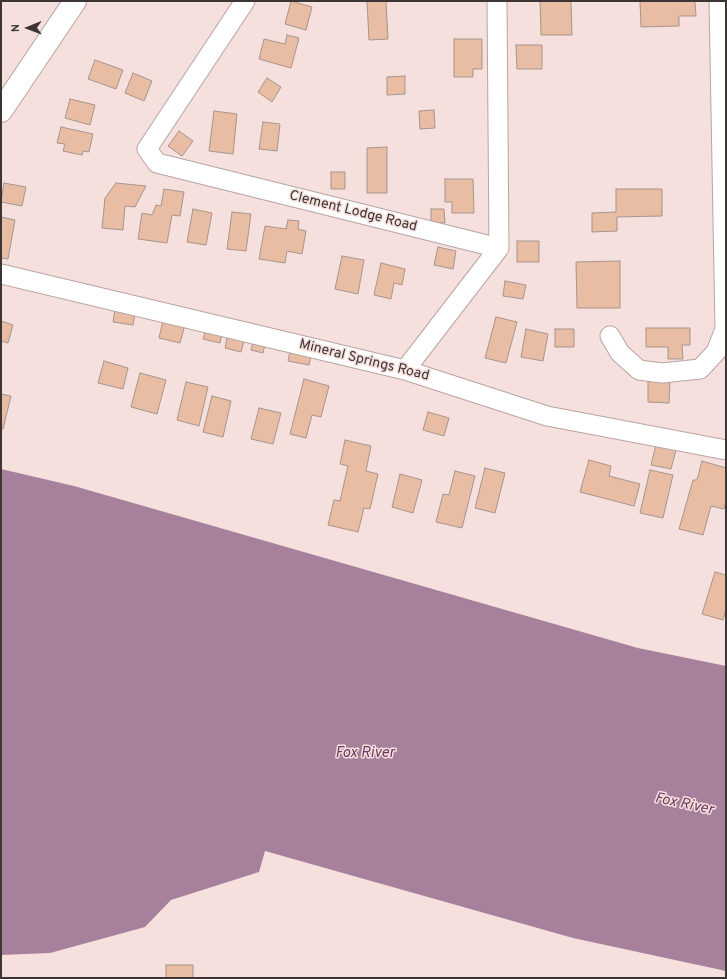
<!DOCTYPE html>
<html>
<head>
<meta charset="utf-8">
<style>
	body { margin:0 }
	#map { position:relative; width:727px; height:979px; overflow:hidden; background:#f5e0dd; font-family:Overpass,sans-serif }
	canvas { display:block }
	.frame { position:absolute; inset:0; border:2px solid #3d3534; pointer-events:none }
	.north { position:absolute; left:8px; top:8px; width:40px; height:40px; -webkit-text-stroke:3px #f5e0dd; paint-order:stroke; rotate:269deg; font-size:11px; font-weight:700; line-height:16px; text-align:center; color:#3d3534 }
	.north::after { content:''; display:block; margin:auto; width:14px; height:18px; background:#3d3534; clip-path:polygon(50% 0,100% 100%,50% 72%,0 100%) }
</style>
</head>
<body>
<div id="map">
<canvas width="727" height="979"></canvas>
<div class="frame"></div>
<div class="north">N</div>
</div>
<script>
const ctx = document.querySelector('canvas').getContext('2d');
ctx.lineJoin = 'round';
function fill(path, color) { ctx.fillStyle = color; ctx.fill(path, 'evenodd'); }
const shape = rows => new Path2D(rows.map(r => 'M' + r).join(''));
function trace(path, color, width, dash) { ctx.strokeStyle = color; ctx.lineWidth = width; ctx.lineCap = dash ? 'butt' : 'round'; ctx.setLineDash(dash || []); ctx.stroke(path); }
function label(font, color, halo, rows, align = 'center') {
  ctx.font = font + ' Overpass,sans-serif'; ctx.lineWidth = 3; ctx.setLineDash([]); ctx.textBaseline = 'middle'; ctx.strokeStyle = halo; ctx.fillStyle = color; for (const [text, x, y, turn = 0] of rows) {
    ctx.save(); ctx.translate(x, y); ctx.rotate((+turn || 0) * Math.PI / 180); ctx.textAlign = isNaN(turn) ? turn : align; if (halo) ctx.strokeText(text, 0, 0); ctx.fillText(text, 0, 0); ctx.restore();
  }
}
fill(shape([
	[1,469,74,486,638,648,726,666,726,971,573,938,265,851,259,872,171,900,145,927,50,953,1,955]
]), '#a7809b');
const building = shape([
	[291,1,312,7,306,30,285,24,291,1],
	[367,1,386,1,388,39,369,40,367,1],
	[540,1,571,1,572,35,541,35,540,1],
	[640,1,695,1,696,16,679,16,679,26,641,27,640,1],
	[287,35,299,38,291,68,259,59,264,39,285,44,287,35],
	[454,39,482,39,482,69,473,69,473,77,454,77,454,39],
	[516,45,542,45,542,69,517,69,516,45],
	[95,60,123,70,116,89,88,79,95,60],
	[133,73,152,81,144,101,125,93,133,73],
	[405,76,405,94,387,95,387,77,405,76],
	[267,78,281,87,272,102,258,92,267,78],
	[70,99,95,105,90,125,65,118,70,99],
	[434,110,435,128,420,129,419,111,434,110],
	[214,111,237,114,233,154,209,151,214,111],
	[263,122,280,124,277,151,259,149,263,122],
	[61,127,93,134,89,152,83,151,82,155,63,151,65,144,57,143,61,127],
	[179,131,193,141,182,156,168,146,179,131],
	[387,147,387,193,367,193,367,148,387,147],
	[331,172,345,172,345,189,331,189,331,172],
	[445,179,473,179,474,213,452,213,452,202,445,202,445,179],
	[4,183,26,187,22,206,1,202,4,183],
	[116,183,146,186,135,207,125,206,123,230,102,228,105,198,116,183],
	[164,189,184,192,180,216,172,215,167,243,138,239,142,213,152,215,156,205,161,206,164,189],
	[616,189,662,189,662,216,617,217,617,231,592,232,592,213,616,212,616,189],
	[193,209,212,213,206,245,187,242,193,209],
	[431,209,444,209,445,223,431,223,431,209],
	[232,212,251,214,246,251,227,249,232,212],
	[1,217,15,220,8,259,1,258,1,217],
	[288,220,299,221,298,229,306,231,302,254,287,251,285,263,259,259,265,226,286,229,288,220],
	[517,241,539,241,539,262,517,262,517,241],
	[438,247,456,251,453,269,434,265,438,247],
	[342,256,364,260,358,294,335,289,342,256],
	[620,261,620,308,577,308,576,262,620,261],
	[381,263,405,269,402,285,394,283,391,299,374,295,381,263],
	[505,281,526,285,523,299,503,296,505,281],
	[116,304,136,308,133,325,113,322,116,304],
	[164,316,186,321,180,343,159,338,164,316],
	[496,317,517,322,506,363,485,358,496,317],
	[1,321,13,325,8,343,1,341,1,321],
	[207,325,223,329,220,343,203,339,207,325],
	[646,328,690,328,690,345,682,345,683,359,668,359,668,347,646,347,646,328],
	[229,329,246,333,241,352,225,348,229,329],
	[526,329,548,334,543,361,521,357,526,329],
	[555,329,574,329,574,347,555,347,555,329],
	[254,338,266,340,263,353,251,350,254,338],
	[291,347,312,351,309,365,288,361,291,347],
	[104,361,128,368,123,389,98,383,104,361],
	[140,373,166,380,157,414,131,407,140,373],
	[304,379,329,386,321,417,312,415,306,438,290,434,304,379],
	[648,379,670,380,669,403,648,402,648,379],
	[186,382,208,387,199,426,177,420,186,382],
	[1,394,11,396,3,429,1,429,1,394],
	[212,396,231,401,223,437,203,432,212,396],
	[259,408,281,413,273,444,251,439,259,408],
	[428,412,449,418,444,436,423,430,428,412],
	[345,440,371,446,366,471,378,474,370,509,364,508,358,532,328,525,334,500,340,501,348,466,340,464,345,440],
	[656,445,676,450,671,469,651,465,656,445],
	[589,460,611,466,609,476,640,484,634,506,580,492,589,460],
	[702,461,726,468,726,501,724,509,711,506,703,535,679,529,693,480,697,480,702,461],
	[485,468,505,473,495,513,475,508,485,468],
	[650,470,673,475,663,518,640,513,650,470],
	[455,471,475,476,462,528,436,522,443,494,449,495,455,471],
	[400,474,422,480,413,513,392,507,400,474],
	[715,572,726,575,726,609,723,620,702,614,715,572],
	[166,965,193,965,193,978,166,978,166,965]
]);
fill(building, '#e9bca4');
trace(building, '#a5958c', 1);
const minor = shape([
	[245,1,147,149,157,163,499,248],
	[497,1,499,248],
	[1,274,405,370,547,416,726,450],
	[610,336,620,353,639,370,662,373,700,369,716,352,725,329,719,1],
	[405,370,499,248]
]);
const tertiary = shape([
	[1,111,75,1]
]);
trace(minor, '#b8a4a2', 21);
trace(tertiary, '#b8a4a2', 24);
trace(minor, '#fff', 19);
trace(tertiary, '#fff', 22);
label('14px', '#3d3534', '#f5e0dd', [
	["Clement Lodge Road",353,212,14],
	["Mineral Springs Road",364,361,14]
]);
label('italic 15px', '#6f3a61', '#f5e0dd', [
	["Fox River",365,754],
	["Fox River",684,805,12]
]);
</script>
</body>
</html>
